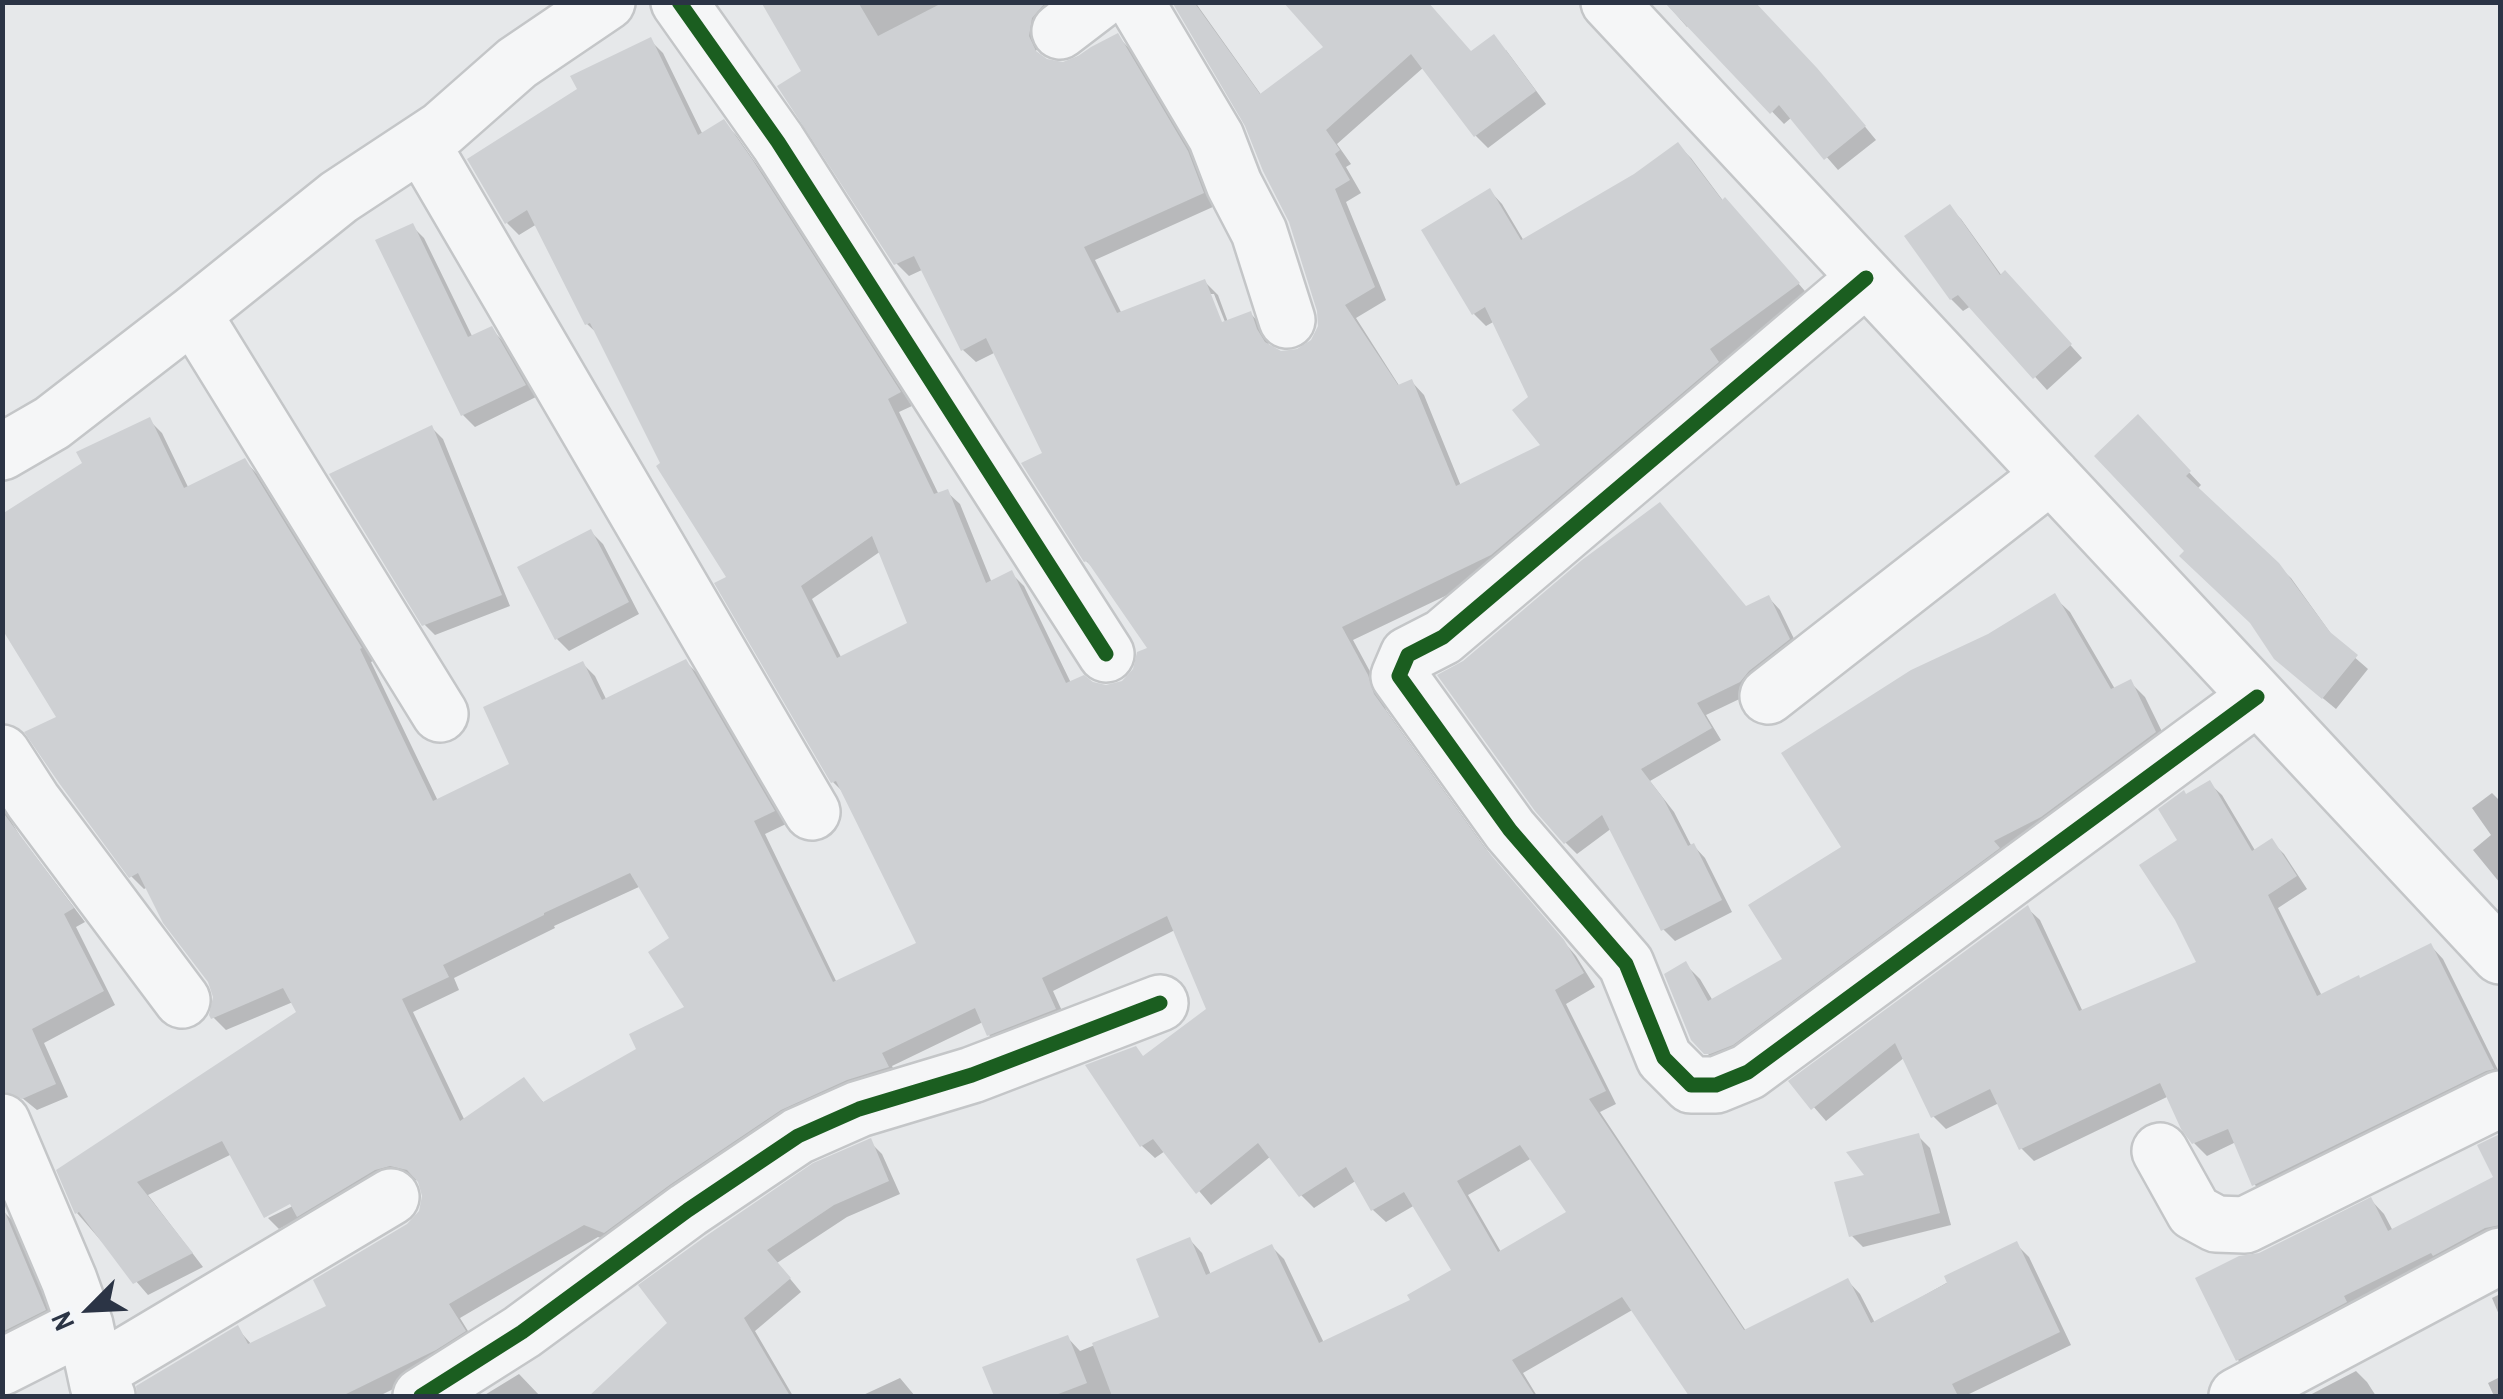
<!DOCTYPE html>
<html>
<head>
<meta charset="utf-8">
<style>
	body { margin:0 }
	#map { position:relative; width:2503px; height:1399px; overflow:hidden; background:#e6e8ea; font-family:"Archivo Narrow",sans-serif }
	canvas { display:block }
	.frame { position:absolute; inset:0; border:5px solid #2b3445; pointer-events:none }
	.north { position:absolute; left:40px; top:1259px; width:100px; height:100px; -webkit-text-stroke:8px #f4f6f9; paint-order:stroke; rotate:246deg; font-size:28px; font-weight:700; line-height:40px; text-align:center; color:#2b3445 }
	.north::after { content:''; display:block; margin:auto; width:35px; height:45px; background:#2b3445; clip-path:polygon(50% 0,100% 100%,50% 72%,0 100%) }
</style>
</head>
<body>
<div id="map">
<canvas width="2503" height="1399"></canvas>
<div class="frame"></div>
<div class="north">N</div>
</div>
<script>
const ctx = document.querySelector('canvas').getContext('2d');
ctx.lineJoin = 'round';
function fill(path, color) { ctx.fillStyle = color; ctx.fill(path, 'evenodd'); }
const shape = rows => new Path2D(rows.map(r => 'M' + r).join(''));
function trace(path, color, width, dash) { ctx.strokeStyle = color; ctx.lineWidth = width; ctx.lineCap = dash ? 'butt' : 'round'; ctx.setLineDash(dash || []); ctx.stroke(path); }
fill(shape([
	[774,2,1056,2,1041,46,979,104,1118,37,1130,49,1200,166,1215,206,1095,260,1122,314,1205,282,1218,295,1228,322,1251,314,1263,327,1269,345,1279,353,1298,352,1313,342,1320,328,1319,310,1289,217,1245,120,1176,2,1195,2,1262,96,1327,48,1472,54,1506,50,1546,104,1488,148,1476,136,1424,67,1337,144,1351,164,1346,167,1361,193,1346,202,1386,300,1356,318,1400,387,1412,382,1424,395,1461,486,1544,446,1531,398,1495,321,1486,326,1474,314,1490,191,1502,204,1524,241,1636,176,1678,145,1691,158,1724,202,1738,213,1810,297,1720,363,1730,376,1504,568,1353,640,1380,690,1386,710,1497,864,1576,956,1595,987,1566,1004,1616,1104,1600,1112,1746,1331,1848,1281,1860,1294,1875,1323,2016,1244,2029,1257,2071,1345,1965,1396,1692,1396,1634,1309,1523,1373,1537,1396,1465,1396,1463,1393,1456,1396,997,1396,986,1369,1067,1337,1080,1351,1162,1318,1190,1240,1202,1253,1211,1275,1272,1247,1284,1259,1324,1343,1413,1301,1455,1271,1415,1205,1386,1222,1373,1210,1357,1180,1314,1208,1301,1195,1271,1156,1211,1205,1165,1151,1155,1158,1142,1146,1089,1066,1144,1058,1209,1010,1175,930,1053,991,1067,1022,1001,1047,989,1035,983,1022,892,1066,899,1080,618,1245,598,1237,460,1318,476,1344,449,1362,379,1396,140,1396,140,1392,237,1328,252,1345,329,1307,421,1213,425,1196,421,1181,404,1178,311,1228,301,1218,279,1229,268,1218,303,1201,300,1197,267,1214,267,1217,232,1154,148,1195,203,1267,148,1295,77,1213,299,1013,293,1002,226,1030,213,1017,216,997,210,981,148,887,144,889,131,876,60,718,149,420,162,433,189,489,245,461,257,474,373,661,371,662,438,801,512,765,583,664,595,676,607,701,686,662,699,675,786,824,765,834,837,983,919,944,845,794,833,782,730,578,663,464,600,336,587,324,537,224,519,235,507,223,580,90,650,40,663,53,703,135,723,122,736,135,764,175,912,406,899,412,939,495,947,492,960,504,992,583,1011,573,1024,586,1071,683,1109,688,1123,683,1151,649,1099,573,1086,561,1045,454,996,352,976,362,963,350,924,269,909,276,896,263],
	[1208,294,1214,294,1229,332,1224,334],
	[881,551,911,624,842,659,812,599],
	[641,886,673,939,688,1008,639,1050,545,1104,524,1081,465,1121,413,1012,459,990,454,978,555,928,554,926],
	[1532,1158,1569,1213,1501,1252,1468,1195],
	[1665,2,1829,83,1876,140,1838,170,1792,117,1784,124,1689,25,1687,27],
	[1949,207,1961,219,2002,276,2017,286,2082,358,2047,390,1971,306,1963,311,1951,299],
	[412,226,424,238,473,338,491,329,503,341,536,397,475,427,463,415],
	[2138,418,2201,485,2196,490,2291,578,2337,642,2368,669,2336,709,2290,671,2253,623,2187,551],
	[432,428,443,439,510,606,435,635,424,624],
	[591,532,603,544,639,614,569,651,557,639],
	[2054,597,2070,612,2115,689,2130,682,2145,697,2170,748,1722,1068,1693,1039,1685,964,1700,979,1713,1001,1785,960,1844,848,1989,636],
	[1769,598,1780,610,1800,651,1752,693,1706,715,1721,740,1650,781,1674,812,1692,847,1694,846,1705,858,1732,912,1675,941,1663,929,1612,828,1577,854,1565,842,1747,609],
	[2209,783,2222,795,2256,852,2271,841,2284,854,2307,889,2278,908,2322,996,2361,981,2431,946,2443,959,2500,1074,2267,1198,2255,1185,2236,1142,2207,1156,2194,1143,2169,1096,2034,1161,2021,1148,1999,1103,1946,1129,1933,1116,1905,1057,1826,1121,1792,1082,2027,908,2040,920,2083,1012,2200,963,2180,841,2187,796],
	[2492,793,2500,801,2500,883,2473,850,2491,835,2472,808],
	[2,806,20,836,85,922,76,927,115,1005,44,1043,68,1097,37,1110,16,1093,2,1062],
	[2500,1135,2500,1240,2251,1373,2238,1360,2260,1255,2371,1200,2384,1214,2393,1231,2496,1178,2481,1146],
	[1918,1136,1930,1148,1951,1225,1863,1247,1851,1235,1868,1176],
	[869,1141,882,1154,900,1194,847,1217,777,1263,801,1292,755,1331,793,1396,592,1396],
	[5,1213,18,1226,58,1323,2,1348,2,1214],
	[2500,1294,2500,1317,2492,1298],
	[2356,1371,2367,1382,2376,1396,2308,1396],
	[519,1374,540,1396,483,1396],
	[2500,1377,2500,1396,2494,1396,2488,1383],
	[900,1378,915,1396,861,1396]
]), '#0003');
fill(shape([
	[761,2,858,2,878,36,944,2,1046,2,1032,18,1029,36,1036,51,1047,59,1063,62,1078,56,1091,47,1118,33,1188,151,1204,193,1084,247,1117,313,1205,279,1222,322,1251,311,1257,329,1265,342,1281,351,1297,349,1311,340,1318,326,1317,311,1289,222,1263,171,1245,126,1172,2,1194,2,1260,94,1323,47,1283,2,1428,2,1471,51,1494,34,1536,91,1474,137,1411,54,1326,130,1340,150,1335,154,1350,180,1335,189,1375,287,1345,305,1398,385,1412,379,1456,486,1540,445,1512,410,1528,397,1485,307,1472,315,1421,230,1490,188,1521,240,1634,174,1678,142,1722,200,1725,197,1800,283,1710,349,1719,362,1491,555,1342,627,1368,675,1374,694,1485,848,1564,940,1584,973,1555,990,1606,1091,1589,1099,1744,1330,1848,1278,1871,1323,1947,1283,1944,1276,2017,1241,2060,1332,1952,1384,1958,1396,1689,1396,1622,1297,1512,1360,1535,1396,1112,1396,1092,1343,1159,1317,1136,1259,1190,1237,1206,1275,1272,1244,1319,1343,1410,1300,1407,1295,1451,1270,1404,1192,1371,1211,1346,1167,1299,1197,1258,1143,1196,1194,1153,1139,1140,1147,1085,1065,1136,1046,1143,1056,1206,1009,1167,916,1042,978,1056,1009,987,1036,975,1008,882,1053,889,1067,847,1080,781,1110,671,1184,604,1233,584,1225,449,1304,466,1331,436,1350,342,1396,137,1396,136,1386,238,1325,248,1344,326,1306,313,1280,407,1224,419,1211,422,1196,418,1182,407,1170,390,1166,375,1170,297,1217,290,1204,264,1218,222,1141,137,1182,193,1253,133,1284,79,1212,75,1214,56,1170,296,1012,283,988,211,1019,209,1015,213,997,208,982,163,923,138,873,129,878,59,783,24,732,56,717,2,629,2,514,82,463,76,452,150,417,184,488,245,458,362,648,360,649,433,801,509,764,483,707,583,661,602,700,686,659,775,811,754,821,833,982,916,943,836,781,831,783,714,583,726,577,656,466,660,463,590,323,585,325,527,210,505,224,467,159,577,89,570,76,651,37,698,135,724,119,752,159,901,392,888,399,934,494,948,489,986,583,1012,570,1066,683,1084,675,1093,682,1106,685,1122,681,1133,669,1137,652,1147,648,1087,561,1084,562,1021,463,1042,453,986,338,961,351,914,256,894,265,777,86,801,71],
	[872,536,907,623,837,658,801,586],
	[630,873,669,938,648,952,684,1007,629,1034,636,1049,543,1102,524,1077,460,1121,402,999,449,977,443,965,544,915,544,913],
	[1520,1145,1566,1212,1498,1252,1457,1181],
	[1664,2,1755,2,1817,68,1866,126,1824,160,1779,105,1770,114],
	[1950,204,2000,275,2005,270,2072,344,2033,379,1958,295,1950,300,1904,236],
	[413,223,468,337,492,326,526,385,461,416,375,240],
	[2138,414,2191,471,2186,476,2279,563,2330,632,2358,655,2322,699,2274,659,2250,623,2179,556,2184,551,2094,456],
	[432,425,502,595,422,626,329,474],
	[1660,502,1746,606,1769,595,1790,639,1749,671,1740,682,1697,703,1712,728,1641,769,1663,798,1688,846,1694,843,1722,900,1661,931,1602,815,1564,844,1535,811,1437,675,1463,661,1582,560],
	[591,529,629,602,555,640,517,567],
	[2055,593,2111,689,2131,679,2156,732,2041,817,1994,841,2000,848,1733,1045,1710,1054,1704,1054,1691,1040,1664,974,1686,961,1708,1001,1782,959,1748,905,1841,847,1781,753,1911,670,1988,634],
	[2210,780,2252,851,2272,838,2297,876,2268,895,2317,996,2359,975,2360,978,2431,943,2494,1069,2486,1071,2252,1186,2228,1129,2192,1144,2181,1129,2160,1083,2019,1150,1990,1089,1931,1118,1895,1043,1811,1110,1788,1081,2028,905,2079,1011,2196,962,2175,920,2139,865,2177,840,2158,809,2184,790,2186,794],
	[2,811,74,908,64,914,104,991,32,1029,56,1084,22,1099,2,1091],
	[1919,1133,1940,1213,1849,1237,1834,1182,1864,1175,1846,1152],
	[2500,1134,2500,1225,2485,1228,2433,1256,2431,1253,2344,1296,2347,1302,2236,1361,2195,1278,2239,1256,2259,1253,2371,1197,2388,1231,2493,1177,2477,1145],
	[871,1138,889,1181,834,1205,767,1250,791,1278,744,1318,790,1396,589,1396,667,1323,638,1285,706,1236,813,1163],
	[2,1205,46,1310,2,1332],
	[1068,1335,1087,1383,1053,1396,994,1396,982,1367]
]), '#ced0d3');
const minor = shape([
	[679,2,778,142,1106,654],
	[1138,2,1141,11,1216,137,1234,184,1259,232,1287,320],
	[1609,2,2500,956],
	[1060,31,1098,2],
	[421,143,812,812],
	[1866,278,1443,637,1408,655,1399,676,1510,830,1626,964,1664,1058,1691,1085,1716,1085,1748,1072,2257,697],
	[193,314,440,714],
	[2,452,52,423,193,314,339,197,442,129,517,63,607,2],
	[1768,696,2051,475],
	[2,753,33,801,182,1000],
	[2,1122,69,1280,85,1325,98,1385,107,1396],
	[2160,1151,2194,1212,2216,1224,2245,1225,2500,1099],
	[2,1367,85,1325],
	[96,1373,391,1197],
	[421,1396,522,1332,688,1210,798,1136,859,1109,972,1075,1160,1003],
	[2237,1396,2500,1256]
]);
trace(minor, '#c4c6c8', 60);
trace(minor, '#f5f6f7', 55);
trace(shape([
	[679,2,778,142,1106,654],
	[1866,278,1443,637,1408,655,1399,676,1510,830,1626,964,1664,1058,1691,1085,1716,1085,1748,1072,2257,697],
	[421,1396,522,1332,688,1210,798,1136,859,1109,972,1075,1160,1003]
]), '#1b5e20', 15);
</script>
</body>
</html>
